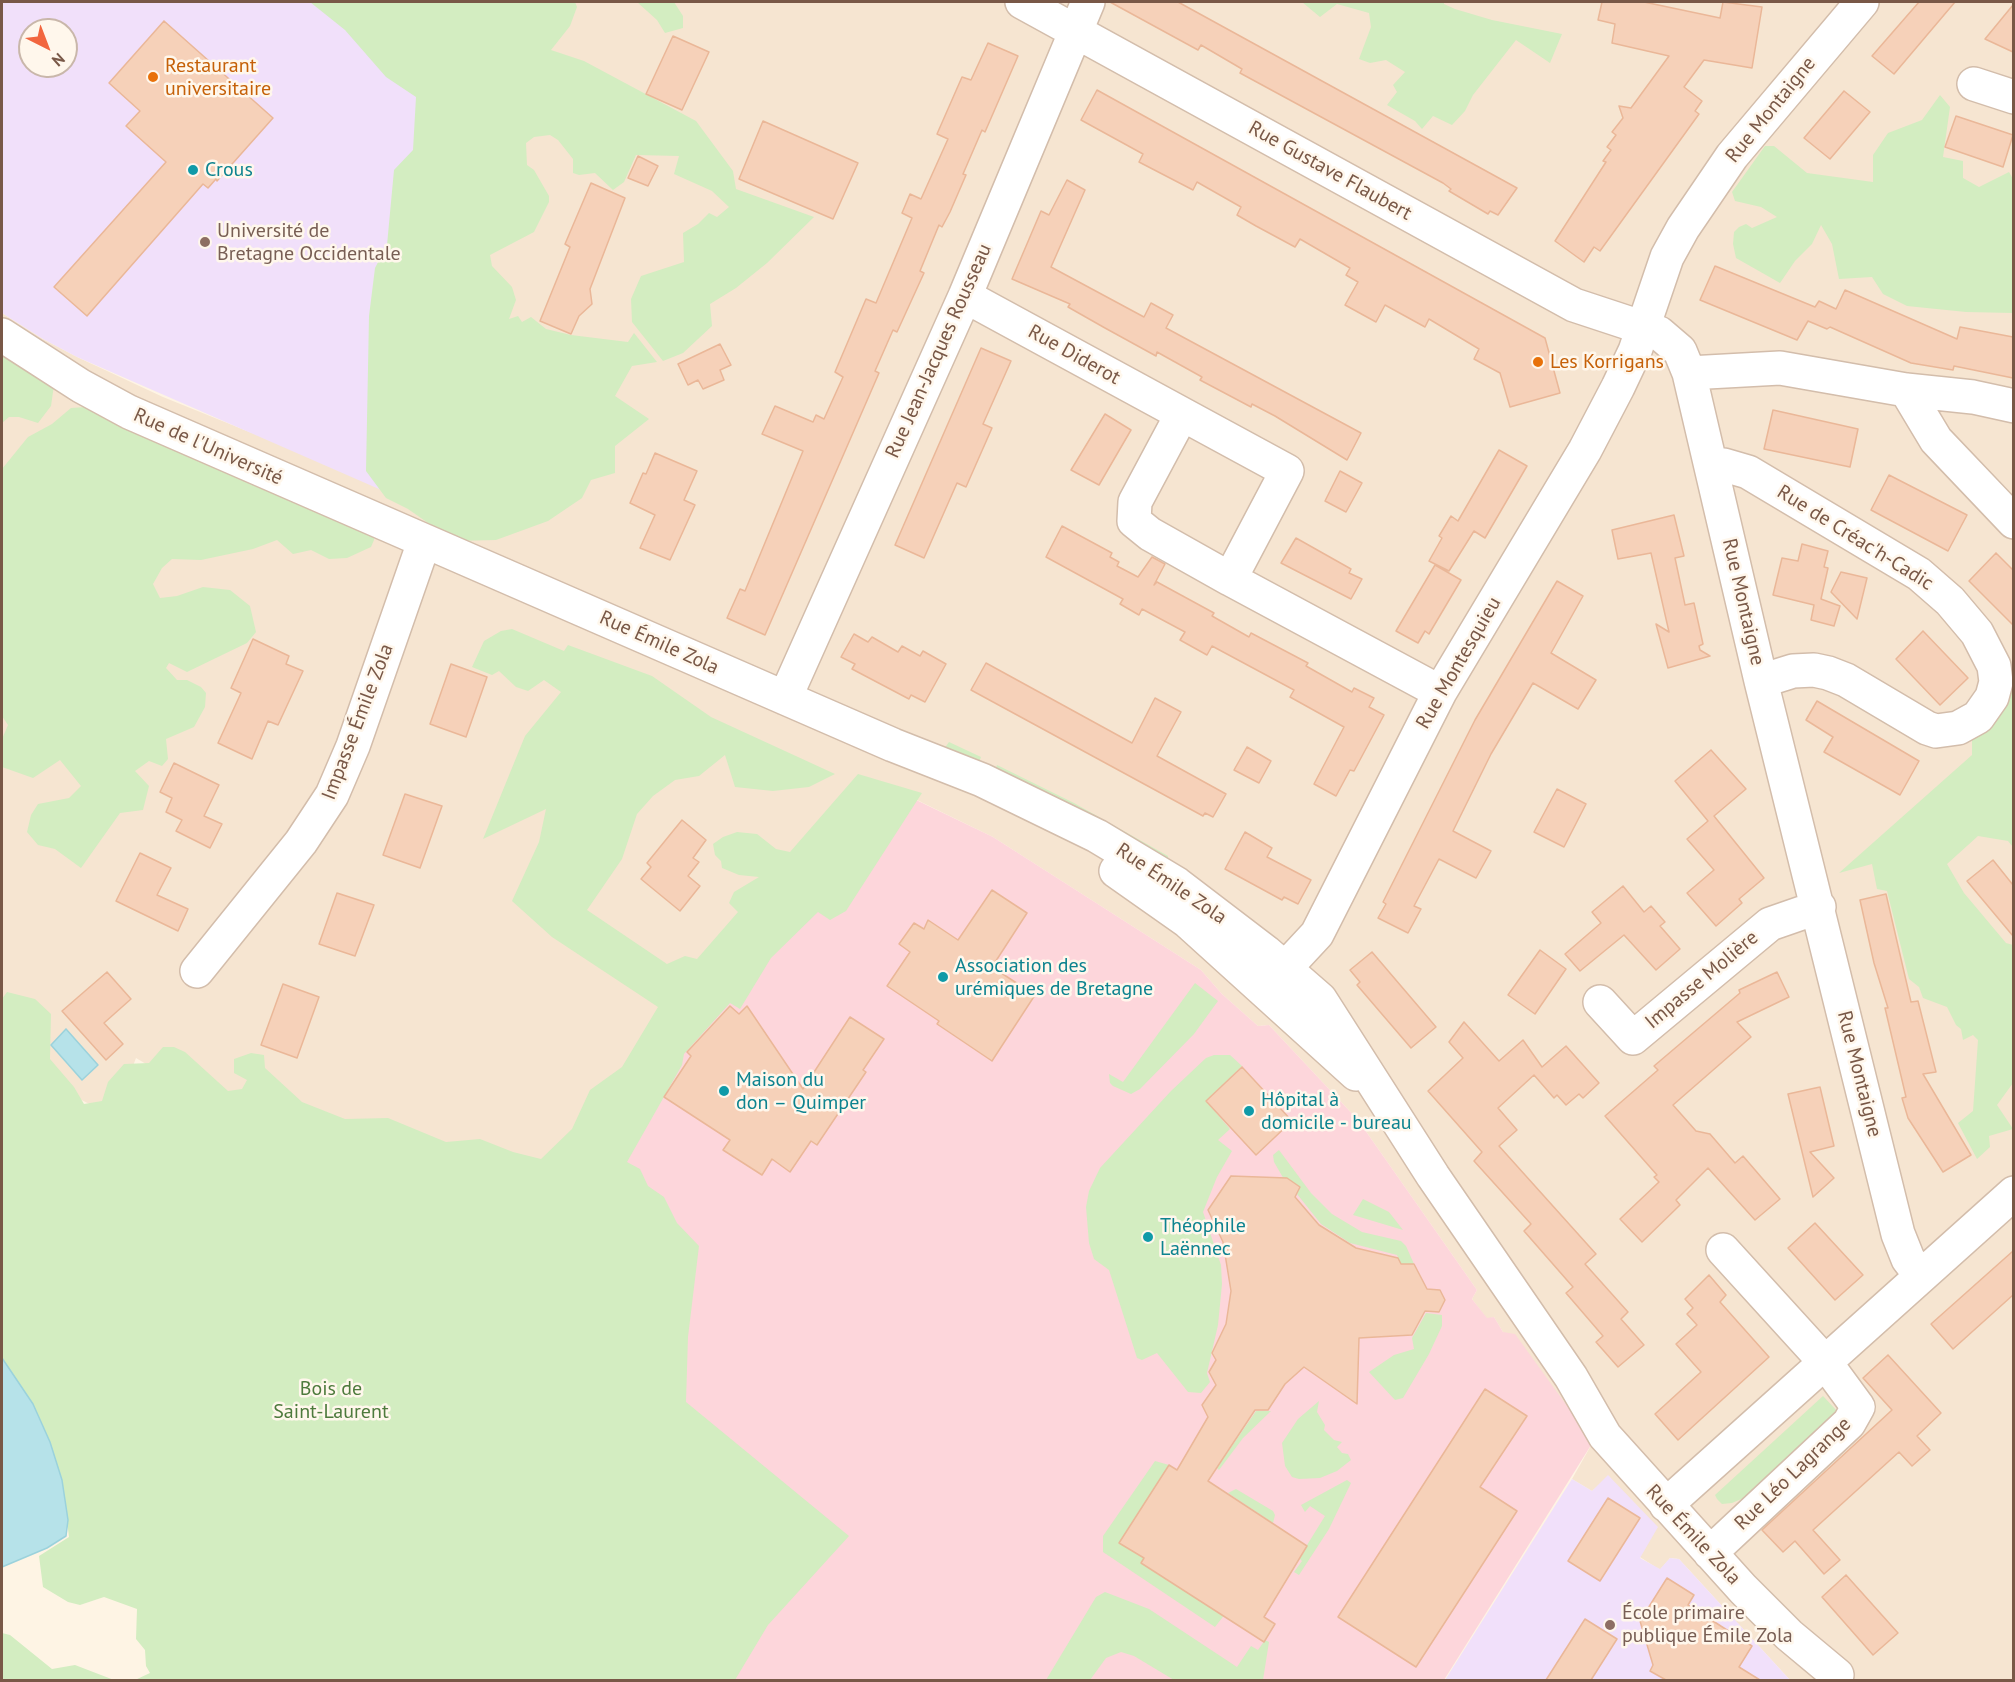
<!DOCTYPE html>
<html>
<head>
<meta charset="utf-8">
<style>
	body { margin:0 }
	#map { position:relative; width:2015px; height:1682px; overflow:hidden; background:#fef4e4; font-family:"PT Sans",sans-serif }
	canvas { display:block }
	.frame { position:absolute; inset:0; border:3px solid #795847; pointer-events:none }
	.north { position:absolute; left:18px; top:18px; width:60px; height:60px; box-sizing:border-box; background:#fff7ec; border:2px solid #c9b7aa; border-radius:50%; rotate:138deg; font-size:16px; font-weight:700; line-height:24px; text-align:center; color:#795847 }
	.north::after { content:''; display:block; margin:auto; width:21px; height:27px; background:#f2663f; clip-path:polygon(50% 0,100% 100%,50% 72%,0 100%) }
</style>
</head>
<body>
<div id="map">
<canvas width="2015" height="1682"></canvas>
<div class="frame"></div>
<div class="north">N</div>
</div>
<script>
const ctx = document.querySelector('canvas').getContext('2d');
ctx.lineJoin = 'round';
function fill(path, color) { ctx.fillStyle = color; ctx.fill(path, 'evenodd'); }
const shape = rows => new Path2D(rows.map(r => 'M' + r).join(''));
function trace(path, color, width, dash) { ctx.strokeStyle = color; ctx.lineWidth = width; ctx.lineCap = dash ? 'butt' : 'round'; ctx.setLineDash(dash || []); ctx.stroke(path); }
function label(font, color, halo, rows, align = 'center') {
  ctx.font = font + ' "PT Sans",sans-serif'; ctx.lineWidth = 5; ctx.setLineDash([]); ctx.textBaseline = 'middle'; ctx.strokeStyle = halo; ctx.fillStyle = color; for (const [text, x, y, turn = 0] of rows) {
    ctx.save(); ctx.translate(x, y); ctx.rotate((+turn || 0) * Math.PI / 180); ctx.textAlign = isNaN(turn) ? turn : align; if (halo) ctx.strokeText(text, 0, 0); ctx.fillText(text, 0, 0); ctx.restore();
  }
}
fill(shape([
	[473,2,2013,2,2013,1680,1790,1680,1679,1559,1670,1558,1660,1570,1640,1557,1609,1476,1592,1491,1572,1479,1593,1442,1503,1332,1494,1317,1487,1319,1472,1299,1477,1290,1358,1120,1269,1025,1258,1026,1222,994,1201,970,993,837,886,785,572,1197,218,1107,136,1058,114,1116,2,1061,2,313,43,339,77,357,163,397,252,433]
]), '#f6e5d1');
fill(shape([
	[2,2,369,2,423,36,395,496,77,357,43,339,2,313],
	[30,30,66,30,66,66,30,66],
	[1608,1475,1658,1527,1640,1558,1660,1569,1670,1558,1679,1559,1790,1680,1445,1680,1572,1479,1592,1491]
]), '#f1e0fa');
fill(shape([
	[885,785,993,837,1201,970,1222,994,1258,1026,1269,1025,1358,1120,1477,1290,1472,1299,1487,1318,1494,1317,1503,1332,1515,1334,1593,1442,1444,1680,606,1680,595,1115]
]), '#fdd6db');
fill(shape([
	[310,2,575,2,577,7,570,26,551,50,584,61,696,121,733,171,736,189,814,217,767,263,736,288,710,304,712,326,683,353,663,361,632,322,631,299,641,276,684,262,683,233,698,224,709,213,717,217,729,207,712,191,674,174,679,156,636,155,624,182,613,190,595,173,579,175,573,173,573,159,558,140,550,135,534,137,526,143,527,165,534,170,549,196,549,202,534,232,490,255,492,266,512,287,516,300,509,319,518,316,522,322,531,317,546,329,571,335,628,342,634,333,657,362,632,366,615,396,649,419,615,446,615,473,591,480,582,498,548,521,496,540,454,541,408,509,386,498,366,471,369,316,375,268,387,245,394,170,413,150,416,97,386,77,345,30],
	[637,2,674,2,683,16,683,28,665,33,657,20],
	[1302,2,1444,2,1444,4,1455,9,1492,20,1562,34,1550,63,1516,40,1473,95,1465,111,1452,125,1433,116,1422,129,1415,121,1387,105,1397,92,1393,85,1405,72,1386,60,1370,63,1359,59,1371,27,1369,13,1337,4,1320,17],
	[1940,95,1950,107,1943,157,1963,161,1963,178,1979,187,2009,172,2013,179,2013,313,1966,312,1907,306,1883,294,1872,277,1839,279,1832,244,1821,225,1812,244,1795,261,1780,283,1736,258,1733,244,1734,232,1739,227,1746,224,1752,228,1777,217,1761,207,1735,201,1732,192,1765,146,1774,146,1807,173,1873,182,1873,155,1888,133,1922,120],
	[2,352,54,385,51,406,38,423,19,417,9,417,2,423],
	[85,407,374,532,374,540,371,547,347,558,329,559,311,550,293,554,277,540,253,549,201,560,172,559,162,568,153,584,160,598,177,596,203,587,230,590,250,606,256,632,247,643,187,672,169,663,166,668,177,680,187,680,201,687,206,693,205,707,194,727,166,739,168,759,162,766,149,761,135,771,149,786,143,810,120,813,81,868,55,849,38,845,27,832,31,815,38,804,69,798,81,786,60,760,33,778,2,767,2,739,8,725,2,716,2,469,28,437,52,424,71,408],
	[512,629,564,651,568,645,652,676,711,717,835,774,809,787,773,791,735,787,725,755,699,776,675,780,653,796,637,814,622,859,587,910,667,964,685,956,697,959,738,912,729,903,734,892,759,877,739,875,722,868,721,861,715,855,713,844,723,837,737,832,757,834,776,849,790,852,858,774,922,793,846,911,830,920,818,912,771,958,740,1009,730,1003,684,1054,682,1065,627,1162,640,1169,648,1186,664,1197,677,1223,699,1246,688,1337,686,1402,849,1536,768,1625,735,1680,135,1680,150,1673,146,1666,145,1650,136,1639,137,1609,104,1597,80,1605,68,1602,43,1587,39,1556,69,1537,62,1480,2,1359,2,999,7,992,35,999,51,1014,50,1059,74,1087,84,1104,102,1101,108,1082,124,1064,149,1063,163,1047,174,1047,185,1052,228,1091,242,1089,247,1080,234,1073,234,1059,251,1053,264,1055,265,1068,302,1102,345,1119,388,1118,446,1142,480,1139,513,1152,541,1159,572,1129,590,1090,622,1067,658,1007,552,937,512,901,539,842,546,809,483,839,525,736,561,692,544,680,528,691,516,687,499,671,492,675,472,667,484,641,501,631],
	[2013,684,2013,847,2008,841,1978,836,1947,864,1964,893,2006,943,2013,945,2013,1083,1997,1105,2013,1129,1989,1136,1990,1147,1977,1159,1958,1123,1973,1111,1978,1040,1973,1035,1963,1040,1961,1029,1956,1025,1947,1007,1923,998,1919,987,1909,979,1887,891,1877,889,1872,864,1839,873,1972,755,1972,737,1995,716],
	[949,742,981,757,977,768,944,749],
	[997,765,1074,803,1168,856,1169,868,994,773],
	[1195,983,1218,1001,1194,1034,1140,1089,1131,1094,1113,1086,1110,1083,1109,1074,1123,1082],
	[1214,1055,1230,1055,1242,1066,1206,1101,1230,1129,1218,1140,1232,1151,1217,1177,1203,1212,1221,1265,1222,1284,1218,1325,1207,1373,1210,1382,1201,1393,1188,1392,1157,1353,1142,1360,1137,1358,1109,1270,1094,1259,1089,1243,1086,1207,1089,1191,1100,1168,1171,1091,1206,1058],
	[1279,1150,1311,1193,1332,1214,1362,1232,1401,1241,1406,1246,1414,1264,1401,1264,1397,1255,1350,1243,1321,1224,1297,1194,1300,1187,1288,1179,1285,1181,1274,1162,1273,1155],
	[1363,1199,1389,1212,1403,1230,1353,1215],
	[1426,1313,1442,1315,1442,1326,1429,1354,1403,1398,1395,1400,1369,1372,1394,1355,1414,1349,1412,1338],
	[1823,1396,1838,1412,1746,1497,1732,1503,1722,1504,1717,1499,1715,1495],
	[1319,1401,1317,1412,1325,1425,1324,1430,1334,1440,1342,1442,1337,1447,1342,1453,1348,1454,1351,1460,1337,1471,1320,1478,1299,1479,1292,1477,1285,1466,1282,1443,1298,1419],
	[1256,1411,1271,1411,1243,1438,1219,1470,1217,1468],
	[1155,1461,1169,1465,1120,1543,1144,1558,1141,1563,1219,1612,1236,1600,1215,1627,1103,1552,1103,1536],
	[1347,1480,1351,1483,1329,1529,1299,1575,1294,1572,1302,1561,1299,1558,1325,1516,1310,1506,1305,1512,1301,1505],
	[1236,1489,1273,1511,1275,1515,1273,1523,1228,1493],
	[1105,1592,1149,1609,1237,1667,1251,1646,1258,1650,1265,1640,1269,1642,1263,1680,1174,1680,1134,1656,1121,1652,1106,1658,1090,1680,1046,1680,1096,1597],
	[2,1633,10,1635,52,1669,75,1665,114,1680,2,1680]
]), '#d3edc1');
const water = shape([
	[66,1029,98,1065,82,1080,51,1045,66,1029],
	[2,1358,33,1404,50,1442,62,1480,68,1520,66,1536,47,1548,2,1567,2,1358]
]);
fill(water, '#b6e2e9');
trace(water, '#9bd2dc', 1.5);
const building = shape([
	[1110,2,1178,2,1517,188,1498,215,1490,211,1488,214,1449,191,1451,189,1443,183,1240,73,1242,69,1201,45,1198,50,1110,2],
	[1602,2,1644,2,1720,18,1723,2,1762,7,1752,68,1704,60,1684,87,1702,101,1695,111,1699,114,1600,251,1594,247,1584,262,1555,241,1606,162,1603,161,1611,150,1607,147,1616,135,1612,132,1623,118,1619,106,1631,108,1669,56,1612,43,1615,24,1598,20,1602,2],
	[1919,2,1955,2,1894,74,1872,56,1919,2],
	[2013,5,2013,52,1985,39,2013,5],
	[164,21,273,118,217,181,216,179,208,188,203,184,87,316,54,287,166,162,126,126,140,111,109,83,164,21],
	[673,36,709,52,682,110,646,94,673,36],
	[988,43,1018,56,985,132,982,130,963,174,966,175,950,212,942,227,939,225,920,271,924,273,897,332,893,330,875,371,879,373,765,635,727,618,740,589,745,591,803,451,762,434,775,406,813,422,816,415,824,419,843,377,835,372,866,299,876,303,912,218,902,213,910,194,921,199,948,139,937,134,962,77,971,80,988,43],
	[1097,90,1545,338,1560,393,1510,407,1500,373,1474,359,1479,349,1429,319,1425,327,1385,305,1376,322,1345,305,1358,282,1346,275,1350,268,1300,239,1295,247,1256,226,1237,215,1241,207,1197,182,1193,190,1139,162,1143,154,1081,120,1097,90],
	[1844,91,1870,112,1830,159,1804,138,1844,91],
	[1956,116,2013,135,2003,167,1945,147,1956,116],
	[763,121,858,163,833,219,739,179,763,121],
	[638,156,658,166,648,186,628,178,638,156],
	[1067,180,1085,190,1051,267,1144,317,1151,303,1173,315,1166,328,1361,433,1347,460,1275,416,1252,404,1251,407,1200,380,1202,377,1157,352,1156,356,1105,328,1068,307,1070,304,1012,279,1041,211,1049,215,1067,180],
	[591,183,625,198,590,289,592,304,579,316,571,334,540,321,570,247,565,244,591,183],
	[1715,266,1815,307,1819,301,1836,309,1845,290,1957,339,1960,327,2013,337,2013,378,1954,366,1953,370,1911,363,1830,327,1827,329,1808,321,1797,340,1700,300,1715,266],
	[720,344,731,365,720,370,724,380,703,389,698,380,688,385,678,364,720,344],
	[981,348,1011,361,983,424,992,428,966,487,957,483,924,558,895,545,981,348],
	[1773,410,1858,429,1850,467,1764,449,1773,410],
	[1105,414,1131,430,1099,485,1071,470,1105,414],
	[1499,450,1527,466,1485,538,1474,531,1449,571,1429,561,1442,538,1439,536,1451,516,1458,521,1499,450],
	[655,453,697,471,684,500,695,505,670,560,640,548,655,515,630,503,643,473,646,474,655,453],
	[1340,471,1362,483,1346,512,1325,501,1340,471],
	[1889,475,1967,515,1948,551,1871,510,1889,475],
	[1674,515,1684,556,1675,558,1685,605,1694,603,1703,644,1699,646,1700,650,1710,656,1668,668,1656,624,1669,632,1651,553,1618,559,1612,530,1674,515],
	[1062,526,1112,553,1110,557,1119,562,1117,566,1138,577,1152,557,1165,564,1154,585,1157,582,1214,613,1212,616,1249,637,1251,633,1308,663,1306,666,1352,692,1354,688,1374,698,1369,707,1384,715,1354,771,1350,770,1336,796,1314,784,1344,727,1290,697,1294,690,1212,646,1207,655,1180,640,1185,632,1142,609,1139,615,1120,604,1123,599,1046,557,1062,526],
	[1296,538,1351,569,1349,573,1362,579,1351,599,1281,563,1296,538],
	[1802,544,1828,551,1824,567,1828,568,1821,599,1840,606,1834,626,1811,620,1814,605,1773,595,1782,558,1798,561,1802,544],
	[1996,553,2013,570,2013,625,1969,581,1996,553],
	[1435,565,1461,580,1429,634,1425,631,1418,643,1396,631,1435,565],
	[1841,572,1867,578,1857,619,1831,592,1841,572],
	[1557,581,1583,596,1551,653,1596,680,1578,709,1533,683,1491,754,1453,831,1491,851,1476,878,1439,859,1414,906,1421,909,1408,933,1378,918,1386,904,1383,902,1475,720,1557,581],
	[1923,631,1968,678,1940,705,1896,659,1923,631],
	[854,634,868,642,872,637,898,652,902,646,920,656,923,651,946,664,925,702,911,695,909,699,852,669,855,664,841,657,854,634],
	[253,639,289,656,286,664,303,671,278,725,268,721,252,759,218,743,241,693,231,688,253,639],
	[986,663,1132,743,1155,698,1181,712,1157,756,1226,794,1213,817,1205,813,1203,816,971,690,986,663],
	[451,664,487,677,466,737,430,724,451,664],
	[1817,701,1919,761,1900,795,1824,752,1833,737,1806,720,1817,701],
	[1247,747,1271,761,1259,783,1234,770,1247,747],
	[1711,750,1746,789,1714,816,1764,878,1739,899,1742,903,1716,926,1687,893,1714,870,1687,839,1708,821,1675,781,1711,750],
	[174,763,219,785,204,816,222,824,210,848,176,831,182,820,166,812,172,798,160,792,174,763],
	[1557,789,1586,804,1564,847,1534,832,1557,789],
	[405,794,442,806,420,868,383,855,405,794],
	[682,820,706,840,693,858,699,862,688,876,700,886,680,911,641,879,651,867,647,863,682,820],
	[1245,832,1272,848,1267,857,1311,880,1298,904,1284,897,1282,900,1225,869,1245,832],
	[140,853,171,868,157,895,188,909,178,931,116,901,140,853],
	[1993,860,2013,885,2013,936,1967,881,1993,860],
	[1623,886,1644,912,1651,906,1665,922,1660,926,1680,949,1656,970,1624,935,1580,971,1565,954,1601,923,1592,912,1623,886],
	[992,890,1027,913,992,967,1035,995,992,1061,937,1024,939,1021,887,986,910,952,899,944,914,923,924,929,928,920,958,940,992,890],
	[337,893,374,905,355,956,319,944,337,893],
	[1886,894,1911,1002,1918,1001,1936,1072,1923,1074,1971,1155,1943,1172,1908,1118,1902,1098,1906,1097,1885,1008,1888,1008,1874,963,1860,900,1886,894],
	[1540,950,1566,969,1535,1014,1508,995,1540,950],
	[1372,952,1436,1027,1411,1048,1357,985,1360,982,1350,970,1372,952],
	[107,972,131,999,104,1023,123,1044,106,1060,62,1011,107,972],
	[1777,972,1789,997,1737,1022,1751,1037,1673,1105,1696,1131,1710,1134,1735,1163,1743,1156,1780,1199,1755,1220,1708,1168,1676,1200,1680,1205,1642,1242,1620,1219,1659,1182,1654,1177,1657,1175,1605,1116,1658,1070,1654,1066,1740,993,1739,990,1777,972],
	[283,984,319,997,297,1058,261,1045,283,984],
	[730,1006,739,1014,747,1006,803,1089,850,1017,884,1039,863,1070,866,1072,817,1145,811,1141,790,1172,772,1159,762,1175,723,1150,730,1140,664,1097,691,1056,687,1052,730,1006],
	[1464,1022,1499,1061,1523,1040,1542,1067,1566,1046,1599,1083,1583,1098,1579,1094,1566,1105,1557,1095,1554,1098,1534,1075,1498,1108,1517,1130,1499,1146,1596,1254,1585,1264,1628,1312,1621,1319,1644,1345,1618,1367,1596,1342,1603,1336,1566,1293,1573,1287,1524,1231,1531,1224,1474,1161,1482,1152,1428,1091,1463,1058,1449,1042,1464,1022],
	[1242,1067,1292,1121,1256,1155,1206,1101,1242,1067],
	[1820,1087,1834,1146,1810,1152,1834,1178,1813,1197,1788,1094,1820,1087],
	[1231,1176,1287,1178,1300,1187,1295,1197,1319,1225,1356,1248,1398,1258,1401,1264,1414,1264,1427,1289,1440,1290,1445,1300,1439,1312,1425,1311,1412,1335,1359,1338,1357,1404,1304,1367,1285,1384,1268,1410,1255,1410,1208,1481,1307,1546,1264,1617,1275,1624,1264,1642,1141,1563,1144,1558,1119,1543,1169,1465,1177,1470,1208,1417,1202,1405,1216,1385,1209,1372,1216,1360,1212,1353,1226,1324,1231,1291,1223,1242,1208,1210,1231,1176],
	[1815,1223,1863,1275,1835,1300,1788,1248,1815,1223],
	[2013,1251,2013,1295,1953,1349,1931,1324,2013,1251],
	[1709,1275,1726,1295,1720,1302,1769,1357,1678,1440,1655,1414,1701,1372,1676,1344,1697,1325,1687,1314,1693,1308,1685,1299,1709,1275],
	[1888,1355,1941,1413,1917,1436,1930,1450,1912,1466,1899,1452,1813,1530,1840,1560,1824,1574,1795,1541,1783,1552,1762,1530,1892,1410,1863,1378,1888,1355],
	[1485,1389,1527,1416,1480,1487,1517,1511,1416,1667,1338,1617,1485,1389],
	[1608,1498,1640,1518,1600,1581,1568,1561,1608,1498],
	[1846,1575,1898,1633,1873,1655,1822,1597,1846,1575],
	[1667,1578,1694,1595,1688,1605,1752,1646,1739,1667,1760,1680,1666,1680,1650,1671,1653,1665,1640,1621,1667,1578],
	[1585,1619,1617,1639,1591,1680,1546,1680,1585,1619]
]);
fill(building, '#f6d1b9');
trace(building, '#eab798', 1.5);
const minor = shape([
	[1022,2,1574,305,1659,333,1680,351,1689,373,1761,681,1898,1234,1908,1259,1921,1276],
	[1974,84,2014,97],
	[965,296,1182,414,1135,502,1134,521,1150,534,1230,579],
	[2,335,81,386,129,412,893,745,982,780,1097,836,1177,884,1266,952,1320,999,1433,1176,1571,1377,1605,1436,1743,1589,1789,1635,1837,1675],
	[1689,373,1780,368,1906,390,1973,397,2014,406],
	[1906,390,1936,440,2014,522],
	[1182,414,1287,471,1230,579,1440,692],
	[1711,465,1724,465,1748,472,1919,574,1950,601,1977,633,1994,666,1996,682,1992,697,1978,717,1958,728,1936,731,1927,728,1846,680,1828,673,1814,670,1793,671,1761,681],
	[785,698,965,296,1088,2],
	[1116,871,1187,921,1356,1074],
	[197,971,301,842,332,795,353,746,424,542],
	[1258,983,1290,963,1317,934,1440,692,1585,450,1618,387,1635,351,1667,257,1683,228,1732,156,1862,2],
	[1600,1002,1633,1038,1770,924,1819,907],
	[1666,1505,2014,1193],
	[1710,1553,1849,1423,1858,1407,1825,1362,1723,1250]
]);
trace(minor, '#d3bdab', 36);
trace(minor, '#fff', 33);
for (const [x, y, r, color] of [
	[153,77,6,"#e8710a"],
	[193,170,6,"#0f9aa8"],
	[205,242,6,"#8d6e63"],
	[1538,362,6,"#e8710a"],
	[943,977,6,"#0f9aa8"],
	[724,1091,6,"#0f9aa8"],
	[1249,1111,6,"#0f9aa8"],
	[1148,1237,6,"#0f9aa8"],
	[1610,1625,6,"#8d6e63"]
]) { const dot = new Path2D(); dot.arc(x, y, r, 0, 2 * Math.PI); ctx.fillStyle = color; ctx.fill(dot); trace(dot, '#fff7ec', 2); }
label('20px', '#c56008', '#fff7ec', [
	["Restaurant",165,66],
	["universitaire",165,89],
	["Les Korrigans",1550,362]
], 'left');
label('20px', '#795847', '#fff7ec', [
	["Rue Montaigne",1771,110,-51],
	["Rue Gustave Flaubert",1330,171,29],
	["Rue Jean-Jacques Rousseau",939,351,-66],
	["Rue Diderot",1074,355,29],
	["Rue de l'Université",208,447,24],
	["Rue de Créac'h-Cadic",1855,538,32],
	["Rue Montaigne",1743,602,77],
	["Rue Émile Zola",659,643,24],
	["Rue Montesquieu",1459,663,-60],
	["Impasse Émile Zola",358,722,-69],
	["Rue Émile Zola",1171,884,34],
	["Impasse Molière",1702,980,-40],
	["Rue Montaigne",1859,1074,76],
	["Rue Léo Lagrange",1793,1474,-44],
	["Rue Émile Zola",1693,1535,47]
]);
label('20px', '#0d838f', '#fff7ec', [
	["Crous",205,170],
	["Association des",955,966],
	["urémiques de Bretagne",955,989],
	["Maison du",736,1080],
	["don – Quimper",736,1103],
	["Hôpital à",1261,1100],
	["domicile - bureau",1261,1123],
	["Théophile",1160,1226],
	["Laënnec",1160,1249]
], 'left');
label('20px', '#785e54', '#fff7ec', [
	["Université de",217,231],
	["Bretagne Occidentale",217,254],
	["École primaire",1622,1613],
	["publique Émile Zola",1622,1636]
], 'left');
label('20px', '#4d7a3c', '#fff7ec', [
	["Bois de",331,1389],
	["Saint-Laurent",331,1412]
]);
</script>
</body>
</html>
